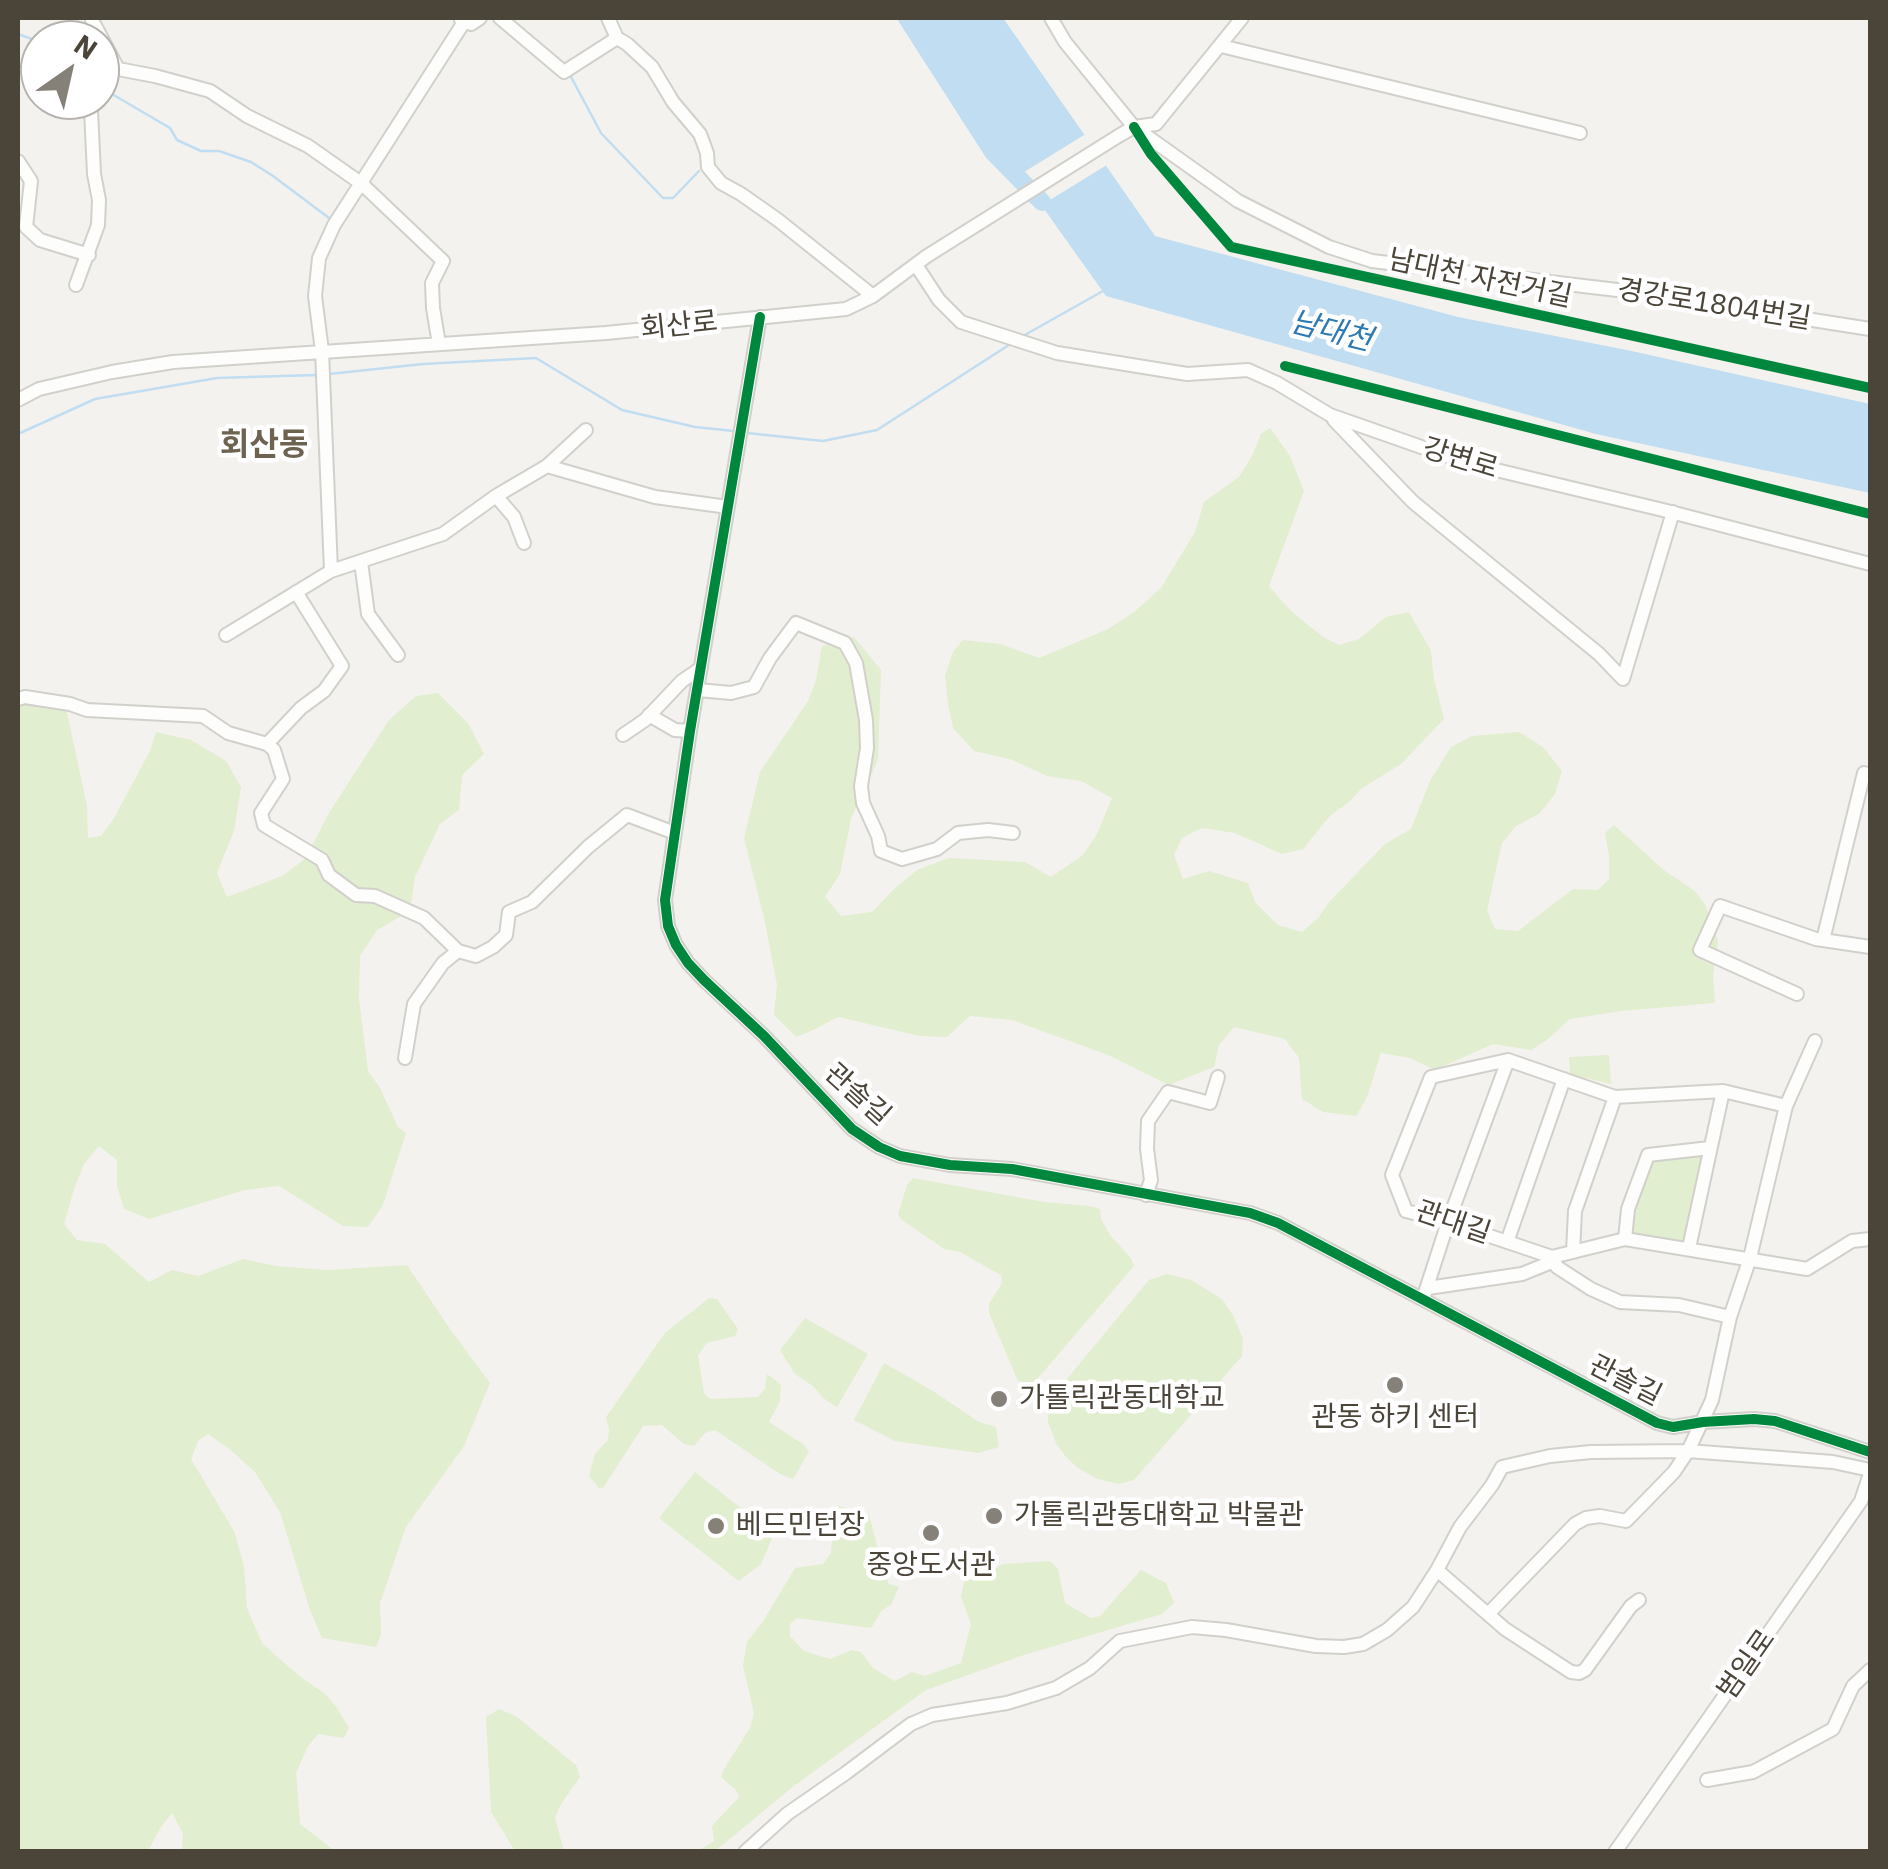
<!DOCTYPE html>
<html>
<head>
<meta charset="utf-8">
<style>
	body { margin:0 }
	#map { position:relative; width:1888px; height:1869px; overflow:hidden; background:#f4f2ee; font-family:"IBM Plex Sans",sans-serif }
	canvas { display:block }
	.frame { position:absolute; inset:0; border:20px solid #4b4439; pointer-events:none }
	.north { position:absolute; left:20px; top:20px; width:100px; height:100px; box-sizing:border-box; background:#fff; border:2px solid #b7b4b0; border-radius:50%; rotate:34deg; font-size:28px; font-weight:700; line-height:40px; text-align:center; color:#4b4439 }
	.north::after { content:''; display:block; margin:auto; width:35px; height:45px; background:#868178; clip-path:polygon(50% 0,100% 100%,50% 72%,0 100%) }
</style>
</head>
<body>
<div id="map">
<canvas width="1888" height="1869"></canvas>
<div class="frame"></div>
<div class="north">N</div>
</div>
<script>
const ctx = document.querySelector('canvas').getContext('2d');
ctx.lineJoin = 'round';
function fill(path, color) { ctx.fillStyle = color; ctx.fill(path, 'evenodd'); }
const shape = rows => new Path2D(rows.map(r => 'M' + r).join(''));
function trace(path, color, width, dash) { ctx.strokeStyle = color; ctx.lineWidth = width; ctx.lineCap = dash ? 'butt' : 'round'; ctx.setLineDash(dash || []); ctx.stroke(path); }
function label(font, color, halo, rows, align = 'center') {
  ctx.font = font + ' "IBM Plex Sans","Noto Sans KR",sans-serif'; ctx.lineWidth = 9; ctx.setLineDash([]); ctx.textBaseline = 'middle'; ctx.strokeStyle = halo; ctx.fillStyle = color; for (const [text, x, y, turn = 0] of rows) {
    ctx.save(); ctx.translate(x, y); ctx.rotate((+turn || 0) * Math.PI / 180); ctx.textAlign = isNaN(turn) ? turn : align; if (halo) ctx.strokeText(text, 0, 0); ctx.fillText(text, 0, 0); ctx.restore();
  }
}
fill(shape([
	[1270,428,1290,456,1304,491,1269,586,1291,611,1323,637,1339,645,1359,639,1386,617,1409,612,1431,651,1434,680,1444,719,1401,764,1361,789,1349,802,1330,816,1303,849,1282,854,1235,833,1202,828,1182,838,1174,855,1183,879,1209,871,1248,883,1255,902,1278,925,1302,932,1318,918,1330,901,1385,844,1411,829,1430,781,1451,747,1472,736,1519,732,1543,747,1562,771,1555,794,1539,814,1516,826,1502,843,1487,910,1495,929,1518,931,1573,889,1598,890,1609,879,1609,856,1605,833,1614,825,1665,871,1695,891,1705,904,1718,940,1713,976,1715,1003,1621,1011,1570,1019,1547,1040,1531,1050,1493,1044,1435,1070,1410,1058,1381,1053,1367,1097,1356,1116,1323,1112,1302,1099,1299,1058,1285,1039,1234,1027,1219,1045,1214,1067,1169,1085,1108,1055,1012,1020,970,1016,947,1037,920,1036,838,1017,813,1030,796,1037,774,1015,777,985,765,922,744,838,760,772,808,701,816,680,822,646,854,637,881,670,878,760,851,819,840,874,825,897,841,916,872,912,896,887,917,870,949,858,1025,862,1051,877,1083,855,1097,834,1112,798,1081,781,1047,776,1010,759,974,751,953,728,948,704,945,676,953,652,963,640,1000,644,1039,658,1108,629,1134,612,1161,588,1195,532,1204,502,1239,477,1252,456,1261,434],
	[438,693,468,723,484,754,462,775,459,810,440,824,415,877,410,911,377,930,360,956,359,1000,368,1071,380,1088,398,1127,406,1133,383,1205,368,1227,343,1226,279,1186,245,1190,149,1219,124,1209,117,1186,117,1160,99,1146,84,1164,74,1189,64,1224,77,1240,105,1244,149,1282,172,1270,198,1276,243,1259,276,1266,327,1270,407,1265,450,1329,490,1383,464,1446,406,1527,380,1603,381,1635,376,1647,322,1638,310,1610,280,1512,255,1472,228,1448,208,1434,198,1441,191,1459,234,1531,244,1566,247,1608,262,1643,298,1675,324,1693,337,1708,349,1728,344,1738,318,1734,308,1746,296,1773,300,1824,335,1851,182,1851,183,1833,172,1813,161,1827,148,1851,18,1852,18,704,38,703,67,712,87,806,88,838,101,836,114,818,150,751,156,732,191,740,226,761,241,787,234,831,217,873,227,897,282,876,305,859,329,813,389,720,416,696],
	[1609,1055,1611,1084,1570,1074,1569,1057],
	[1710,1148,1689,1248,1625,1239,1648,1155],
	[913,1178,1044,1202,1089,1206,1100,1209,1101,1219,1110,1235,1131,1258,1134,1266,1032,1385,1018,1381,989,1313,989,1304,1002,1283,1001,1275,960,1252,944,1249,902,1220,898,1214,907,1185],
	[1167,1274,1191,1280,1222,1299,1234,1317,1243,1339,1242,1356,1134,1480,1118,1484,1098,1479,1078,1468,1066,1457,1056,1443,1048,1422,1047,1403,1149,1280],
	[709,1298,717,1299,738,1329,735,1336,707,1343,698,1355,704,1393,710,1399,758,1397,765,1389,767,1374,781,1384,780,1401,769,1422,803,1444,809,1452,793,1479,780,1474,715,1430,705,1433,694,1446,684,1444,662,1425,643,1426,603,1488,599,1488,589,1476,595,1454,608,1440,609,1429,606,1417,665,1333],
	[805,1318,868,1354,837,1407,823,1398,813,1386,795,1374,780,1350],
	[884,1363,933,1391,979,1422,996,1427,999,1447,978,1453,895,1441,854,1420],
	[695,1472,774,1534,761,1564,739,1581,659,1518],
	[839,1506,869,1515,885,1576,889,1584,899,1587,891,1605,882,1610,871,1628,797,1618,790,1624,790,1636,804,1651,830,1659,852,1650,861,1652,873,1668,895,1681,912,1672,925,1676,961,1663,971,1624,961,1597,964,1582,986,1575,1003,1564,1050,1561,1058,1569,1065,1603,1091,1618,1100,1616,1141,1570,1166,1583,1174,1603,1162,1614,1024,1655,926,1690,794,1786,715,1851,698,1851,714,1841,712,1826,739,1797,736,1790,721,1777,724,1769,750,1728,754,1713,743,1666,747,1642,762,1623,795,1568,823,1564,831,1553,832,1542,829,1518],
	[499,1709,517,1717,576,1765,580,1777,561,1804,555,1818,564,1851,515,1851,491,1812,486,1717]
]), '#e1eecf');
fill(shape([
	[908,18,1003,18,1155,236,1458,317,1627,350,1870,404,1870,493,1596,434,1106,296]
]), '#c0ddf1');
fill(shape([
	[1089,132,1110,163,1037,208,1016,177]
]), '#f4f2ee');
trace(shape([
	[18,34,40,42],
	[570,75,601,133,663,198,673,198,699,171],
	[100,87,170,128,177,140,201,151,219,151,251,162,273,176,329,218],
	[1023,336,1103,291],
	[329,374,423,364,536,358,622,410,695,427,734,431],
	[747,433,823,441,877,430,1012,343],
	[18,434,95,399,217,378,316,375]
]), '#c0ddf1', 2.5);
trace(shape([
	[907,18,993,152,1042,202]
]), '#c0ddf1', 18);
const minor = shape([
	[500,18,564,72,617,38,627,44,652,67,673,102,700,134,707,153,708,167,721,183,741,194,778,220,873,296],
	[608,18,617,38],
	[1051,18,1065,42,1134,127,1238,201,1329,247,1372,261,1634,292,1870,329],
	[92,20,118,69,155,76,210,91,247,116,308,146,362,184,443,261,432,283,433,308,439,344],
	[461,20,471,24,480,18],
	[1221,46,1580,133],
	[18,161,31,181,26,227,40,240,89,255],
	[916,265,939,300,961,322,1057,353,1187,374,1248,370,1277,383,1330,415,1467,463,1667,511,1870,564],
	[76,285,98,225,99,200,94,174,91,110,93,100],
	[760,317,690,731,665,900,668,926,676,945,688,963,704,980,764,1036,852,1129,879,1147,900,1156,950,1165,1012,1169,1250,1213,1278,1223,1657,1423,1673,1427,1703,1422,1754,1419,1775,1421,1870,1452],
	[18,400,39,389,112,372,173,362,606,333,846,309,873,296,927,256,1120,135,1134,127,1156,124,1242,18],
	[1334,420,1413,502,1599,654,1623,679,1673,512],
	[547,466,586,430],
	[496,496,514,517,524,543],
	[361,562,368,614,398,655],
	[331,571,322,351,315,296,319,258,334,225,464,22],
	[296,592,342,666,324,691,301,708,267,744,274,750,283,779,261,813,264,825,322,860,329,875,356,895,375,896,424,918,458,951],
	[226,635,331,571,443,534,496,496,547,466,655,497,728,507],
	[698,690,731,693,754,687,770,658,796,623,845,643,856,663,866,720,867,748,861,786,863,803,878,836,881,851,902,859,937,849,958,833,988,830,1013,833],
	[18,699,25,697,70,704,87,710,203,716,228,733,267,744],
	[649,715,675,730,690,731],
	[623,735,645,720,682,681,701,668],
	[1823,940,1864,773,1870,775],
	[1797,994,1700,950,1720,906,1816,939,1870,947],
	[405,1058,414,1004,443,963,458,951,476,956,493,947,506,935,509,912,532,902,588,847,627,815,675,833],
	[1786,1106,1723,1091,1615,1097,1508,1060,1431,1077,1392,1175,1406,1211,1448,1222,1552,1257,1625,1239,1807,1269,1852,1241,1870,1239],
	[1146,1195,1151,1180,1147,1149,1148,1121,1168,1092,1210,1103,1218,1077],
	[1625,1239,1628,1209,1648,1155,1710,1148],
	[1507,1242,1564,1079],
	[1689,1248,1723,1091],
	[1573,1252,1575,1211,1615,1097],
	[1552,1257,1557,1267,1591,1289,1620,1302,1679,1305,1730,1317],
	[1428,1288,1522,1274,1554,1261],
	[1423,1299,1448,1222,1508,1060],
	[1437,1570,1505,1629,1571,1672,1579,1673,1585,1670,1631,1606,1639,1600],
	[1488,1614,1575,1524,1586,1518,1600,1516,1626,1521,1674,1472,1688,1451,1712,1400,1730,1317,1750,1258,1786,1106,1815,1041],
	[1707,1780,1753,1772,1833,1729,1853,1686,1870,1670],
	[745,1852,787,1814,846,1773,911,1724,932,1715,1007,1703,1056,1688,1090,1668,1120,1641,1192,1627,1226,1630,1316,1646,1344,1647,1363,1644,1387,1630,1413,1607,1437,1570,1460,1527,1492,1485,1502,1467,1550,1456,1591,1452,1688,1451,1833,1462,1870,1470],
	[1615,1852,1861,1501,1870,1474]
]);
trace(minor, '#d2d0cb', 16);
trace(minor, '#fdfdfc', 12);
trace(shape([
	[1134,127,1151,154,1231,247,1870,388],
	[760,317,690,731,665,900,668,926,676,945,688,963,704,980,764,1036,852,1129,879,1147,900,1156,950,1165,1012,1169,1250,1213,1278,1223,1657,1423,1673,1427,1703,1422,1754,1419,1775,1421,1870,1452],
	[1285,366,1870,514]
]), '#00873e', 10);
for (const [x, y, r, color] of [
	[1395,1385,10,"#868178"],
	[999,1399,10,"#868178"],
	[994,1516,10,"#868178"],
	[716,1526,10,"#868178"],
	[931,1533,10,"#868178"]
]) { const dot = new Path2D(); dot.arc(x, y, r, 0, 2 * Math.PI); ctx.fillStyle = color; ctx.fill(dot); trace(dot, '#fff', 4); }
label('28px', '#4b4439', '#fff', [
	["남대천 자전거길",1480,279,12],
	["경강로1804번길",1714,305,9],
	["회산로",679,326,-6],
	["강변로",1460,459,17],
	["관솔길",857,1095,42],
	["관대길",1453,1223,19],
	["관솔길",1625,1381,27],
	["범일로",1747,1665,-55]
]);
label('28px', '#4b4439', '#fff', [
	["가톨릭관동대학교",1019,1399],
	["관동 하키 센터",1395,1418,"center"],
	["가톨릭관동대학교 박물관",1014,1516],
	["베드민턴장",736,1526],
	["중앙도서관",931,1566,"center"]
], 'left');
label('italic 30px', '#2e7ab2', '#fff', [
	["남대천",1331,332,14]
]);
label('bold 32px', '#6e6250', '#fff', [
	["회산동",264,446]
]);
</script>
</body>
</html>
